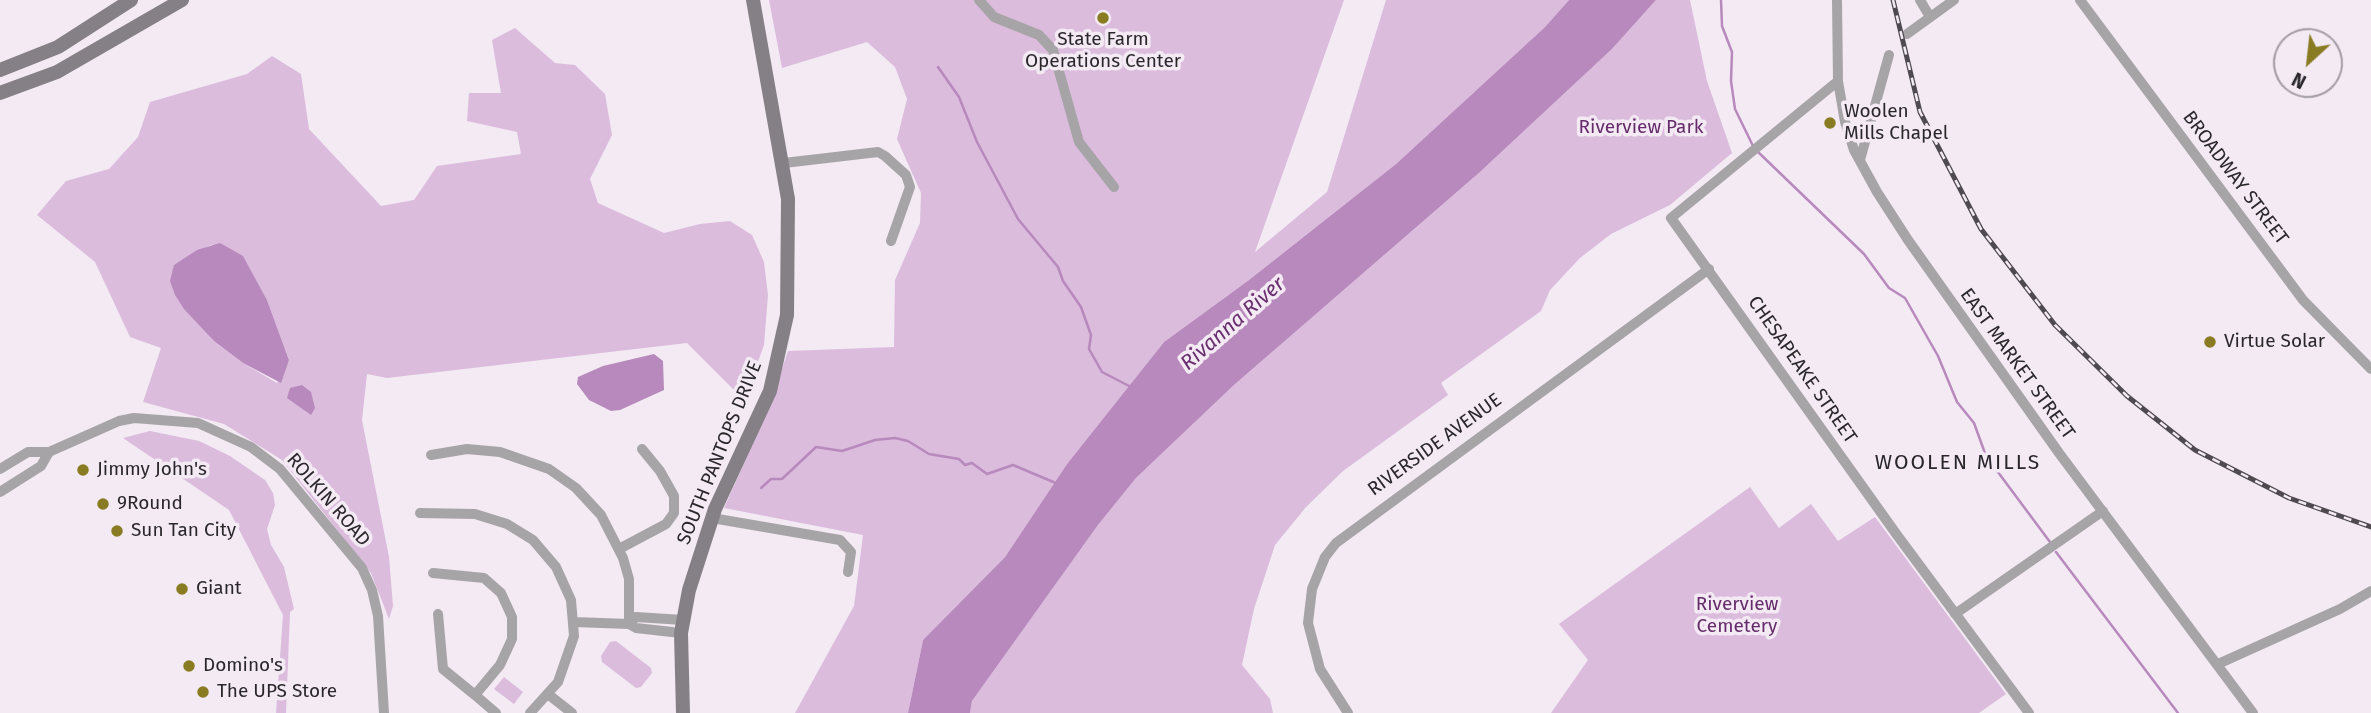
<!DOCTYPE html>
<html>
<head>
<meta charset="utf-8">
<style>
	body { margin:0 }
	#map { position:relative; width:2371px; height:713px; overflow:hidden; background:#f3eaf4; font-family:"Fira Sans",sans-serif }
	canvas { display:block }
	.north { position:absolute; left:2273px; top:28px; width:70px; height:70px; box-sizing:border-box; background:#f3eaf4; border:2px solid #a39ca4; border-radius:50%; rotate:207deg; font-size:19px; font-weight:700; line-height:28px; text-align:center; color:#2a272b }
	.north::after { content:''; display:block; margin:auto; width:24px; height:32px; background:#897b21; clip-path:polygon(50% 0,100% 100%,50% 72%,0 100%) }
</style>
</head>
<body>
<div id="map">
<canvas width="2371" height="713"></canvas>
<div class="north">N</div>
</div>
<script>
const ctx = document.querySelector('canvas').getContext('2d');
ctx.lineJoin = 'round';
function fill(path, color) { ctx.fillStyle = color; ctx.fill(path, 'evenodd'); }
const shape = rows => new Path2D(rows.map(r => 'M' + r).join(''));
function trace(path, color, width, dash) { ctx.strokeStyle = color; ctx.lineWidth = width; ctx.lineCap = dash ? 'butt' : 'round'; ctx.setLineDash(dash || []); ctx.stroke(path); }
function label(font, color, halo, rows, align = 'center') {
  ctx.font = font + ' "Fira Sans",sans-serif'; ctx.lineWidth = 7; ctx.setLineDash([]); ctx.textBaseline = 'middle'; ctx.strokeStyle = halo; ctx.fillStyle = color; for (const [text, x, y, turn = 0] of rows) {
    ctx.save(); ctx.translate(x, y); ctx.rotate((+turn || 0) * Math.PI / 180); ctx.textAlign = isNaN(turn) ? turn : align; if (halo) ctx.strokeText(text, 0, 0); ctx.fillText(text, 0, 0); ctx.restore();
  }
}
fill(shape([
	[769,0,1344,0,1255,252,1327,192,1386,0,1569,0,1545,27,1396,164,1249,280,1164,342,1067,464,1005,557,923,640,908,713,795,713,854,606,863,535,724,508,771,403,788,351,894,347,895,280,920,223,921,193,897,139,907,99,895,67,867,42,782,68],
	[1656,0,1690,0,1707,81,1732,153,1670,205,1611,234,1580,258,1550,290,1541,311,1441,383,1448,395,1343,471,1306,507,1275,545,1254,609,1242,665,1270,699,1273,713,970,713,972,701,1098,525,1136,478,1234,385,1480,172,1612,49],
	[515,28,555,63,575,65,605,94,612,135,590,179,598,203,664,233,700,224,730,221,752,235,764,262,768,295,764,345,744,400,687,343,387,378,367,374,362,420,389,557,393,606,389,619,371,573,282,460,224,424,143,402,161,348,130,337,95,262,37,215,66,181,109,169,138,137,150,102,247,74,272,56,301,74,309,129,381,206,414,200,437,166,521,154,517,132,467,121,469,93,501,93,492,40],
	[211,245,243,257,267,300,289,360,277,383,243,363,214,341,199,322,174,265],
	[150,431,199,441,230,456,265,480,273,493,275,505,267,529,271,545,284,567,294,609,290,612,286,713,276,713,283,615,229,510,123,438],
	[1750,487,1779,528,1811,504,1838,541,1875,517,2006,694,1979,713,1551,713,1588,660,1559,624],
	[616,641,651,668,652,673,641,687,636,688,602,662,601,656,610,642],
	[504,677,523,692,514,704,494,689]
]), '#dbbcdd');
fill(shape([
	[1569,0,1656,0,1612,49,1480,172,1234,385,1136,478,1098,525,972,701,970,713,908,713,923,640,1005,557,1067,464,1164,342,1249,280,1396,164,1545,27],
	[220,243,243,256,267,300,289,360,281,383,243,363,214,341,184,309,175,295,170,281,174,265,197,250],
	[654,354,663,361,664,390,620,410,611,411,589,400,577,384,578,377,603,366],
	[302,385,311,392,315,408,311,415,287,398,290,388]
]), '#b889bc');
trace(shape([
	[1721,0,1722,26,1732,52,1731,81,1735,109,1753,146],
	[938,67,959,97,977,142,1018,219,1058,267,1063,281,1081,307,1091,335,1089,349,1102,372,1131,387],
	[1757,151,1864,254,1889,288,1905,298,1938,356,1957,402,1974,423,1986,456,2050,542],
	[761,488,771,479,782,479,816,447,842,451,875,440,895,438,908,441,929,454,959,459,965,465,972,463,987,474,1013,465,1058,484],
	[2056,552,2178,713]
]), '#b889bc', 2.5);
trace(shape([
	[979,0,994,17,1039,35,1053,50,1079,142,1114,187],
	[1837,0,1838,81,1845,122,1854,150,1877,192,1908,240,2059,453,2253,713],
	[1920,0,1930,17],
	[2080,0,2303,300,2371,369],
	[1907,34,1954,0],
	[1838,81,1671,218,1897,535,2029,713],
	[1860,160,1889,55],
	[784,163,878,152,885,156,906,175,910,187,891,241],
	[431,455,467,449,500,452,549,469,576,488,601,515,623,558,629,579,629,624],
	[0,469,28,452,49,452,119,421,134,418,198,423,251,447,280,469,362,568,372,590,378,616,384,713],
	[0,492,41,466,49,452],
	[420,513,475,514,507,524,533,540,556,567,571,600,574,636,558,682,530,713],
	[712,518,840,540,851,552,848,572],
	[619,549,666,524,674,513,674,496,660,471,642,449],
	[433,573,484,578,501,593,512,617,512,639,500,665,475,695,496,713],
	[438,614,443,669,475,695],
	[1955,614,2103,511],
	[574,622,629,624,636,628,681,633],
	[629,624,636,617,683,620],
	[2218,664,2340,609,2371,591],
	[549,695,572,713],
	[1348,713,1320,669,1308,623,1312,589,1325,557,1336,543,1709,269]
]), '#a7a4a7', 10);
trace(shape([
	[0,70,58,47,131,0],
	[0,93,57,72,182,0],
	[683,713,681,633,689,590,715,509,770,391,787,315,788,199,753,0]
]), '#858085', 14);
const rail = shape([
	[1893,0,1920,112,1981,229,2055,325,2127,396,2195,450,2289,498,2371,527]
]);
trace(rail, '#4e4a4f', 5);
trace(rail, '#f3eaf4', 2.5, [8]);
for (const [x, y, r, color] of [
	[1103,18,7,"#897b21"],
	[1830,123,7,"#897b21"],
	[2210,342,7,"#897b21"],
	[83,470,7,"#897b21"],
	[103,504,7,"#897b21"],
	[117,531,7,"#897b21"],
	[182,589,7,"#897b21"],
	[189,666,7,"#897b21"],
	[203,692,7,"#897b21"]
]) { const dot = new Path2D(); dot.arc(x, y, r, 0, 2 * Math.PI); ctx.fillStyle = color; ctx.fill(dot); trace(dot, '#f3eaf4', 2.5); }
label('19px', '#2a272b', '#f3eaf4', [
	["State Farm",1103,40,"center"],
	["Operations Center",1103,62,"center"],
	["Woolen",1844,112],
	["Mills Chapel",1844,134],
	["Virtue Solar",2224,342],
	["Jimmy John's",97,470],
	["9Round",117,504],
	["Sun Tan City",131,531],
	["Giant",196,589],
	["Domino's",203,666],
	["The UPS Store",217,692]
], 'left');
label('19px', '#642a6a', '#f3eaf4', [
	["Riverview Park",1641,128],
	["Riverview",1737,605],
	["Cemetery",1737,627]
]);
label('19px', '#2a272b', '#f3eaf4', [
	["BROADWAY STREET",2235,178,53],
	["EAST MARKET STREET",2017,364,54],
	["CHESAPEAKE STREET",1802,370,55],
	["RIVERSIDE AVENUE",1435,445,-36],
	["SOUTH PANTOPS DRIVE",720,453,-68],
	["ROLKIN ROAD",328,500,49]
]);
label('italic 21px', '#682e6e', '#f3eaf4', [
	["Rivanna River",1233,324,-41]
]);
ctx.letterSpacing = '2px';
label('21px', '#2a272b', '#f3eaf4', [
	["WOOLEN MILLS",1958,463]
]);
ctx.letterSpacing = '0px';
</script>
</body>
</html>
